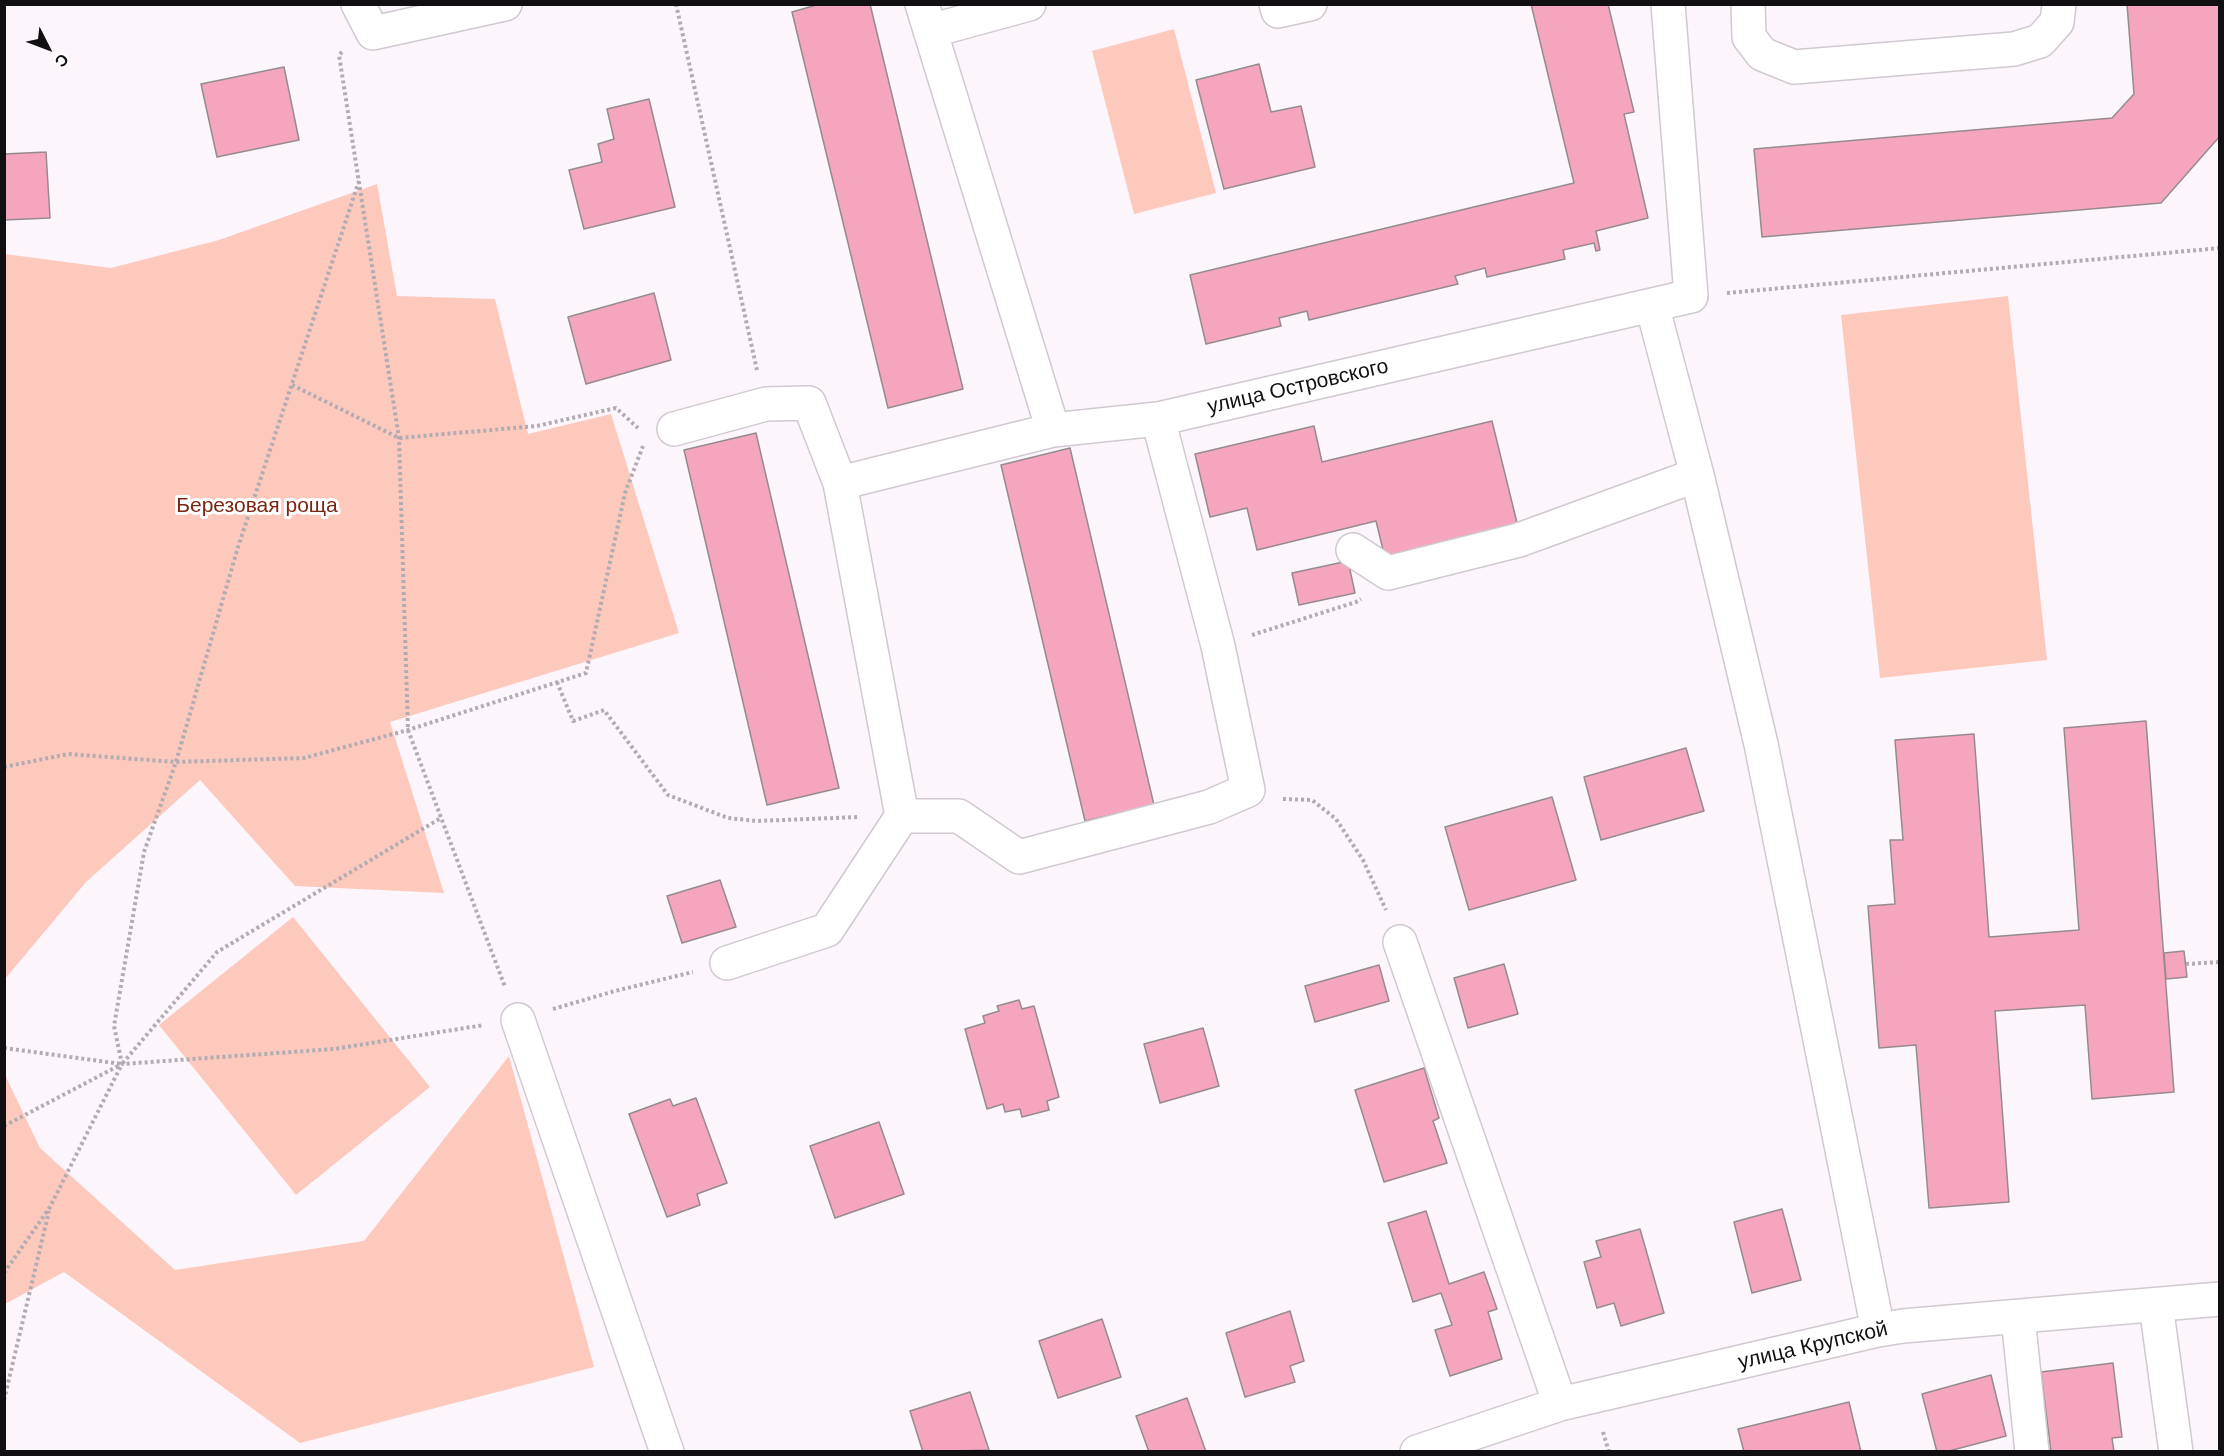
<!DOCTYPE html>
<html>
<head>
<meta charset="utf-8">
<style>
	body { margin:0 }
	#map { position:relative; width:2224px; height:1456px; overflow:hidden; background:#fcf5fc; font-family:Helvetica,sans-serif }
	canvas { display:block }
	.frame { position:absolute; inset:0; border:6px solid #120f12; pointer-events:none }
	.north { position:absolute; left:18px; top:18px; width:60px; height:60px; -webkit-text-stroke:4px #fff; paint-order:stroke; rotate:132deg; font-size:16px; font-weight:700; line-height:24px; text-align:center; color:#120f12 }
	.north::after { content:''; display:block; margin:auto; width:21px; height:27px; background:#120f12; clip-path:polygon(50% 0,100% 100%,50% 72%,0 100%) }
</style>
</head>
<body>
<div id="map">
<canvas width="2224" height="1456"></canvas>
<div class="frame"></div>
<div class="north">С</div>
</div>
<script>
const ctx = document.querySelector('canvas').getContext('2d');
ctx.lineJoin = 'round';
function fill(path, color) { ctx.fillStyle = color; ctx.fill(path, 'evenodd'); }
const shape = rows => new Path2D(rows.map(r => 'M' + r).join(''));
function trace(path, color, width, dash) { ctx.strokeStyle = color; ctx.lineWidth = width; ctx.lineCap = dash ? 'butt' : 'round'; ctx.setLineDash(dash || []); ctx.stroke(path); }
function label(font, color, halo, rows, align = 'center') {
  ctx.font = font + ' Helvetica,sans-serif'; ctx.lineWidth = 6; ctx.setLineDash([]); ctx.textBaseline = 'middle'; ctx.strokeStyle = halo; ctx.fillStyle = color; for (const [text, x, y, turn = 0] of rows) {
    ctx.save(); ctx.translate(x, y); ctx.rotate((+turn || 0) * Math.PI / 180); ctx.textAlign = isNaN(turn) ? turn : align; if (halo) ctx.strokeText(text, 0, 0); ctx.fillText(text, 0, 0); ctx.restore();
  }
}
fill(shape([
	[1174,29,1216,193,1134,214,1092,51],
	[377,184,397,296,495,299,528,434,611,414,679,633,390,722,444,893,295,886,200,780,86,882,5,979,5,254,111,268,219,240],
	[2008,296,2047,660,1880,678,1841,315],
	[293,917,430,1087,296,1195,159,1025],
	[509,1056,594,1367,300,1443,64,1272,5,1304,5,1075,40,1148,175,1270,364,1241]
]), '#fdc9bc');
const building = shape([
	[820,4,870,4,963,389,888,408,792,12,820,4],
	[1531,4,1608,4,1634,112,1624,114,1648,218,1596,231,1600,250,1596,251,1594,243,1563,250,1565,259,1487,277,1485,268,1455,276,1458,284,1309,320,1307,311,1279,318,1281,326,1206,344,1190,275,1574,183,1531,4],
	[2127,4,2220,4,2220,136,2161,203,1762,237,1754,149,2112,118,2134,94,2127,4],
	[1259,64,1271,112,1301,106,1315,167,1224,189,1196,80,1259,64],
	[284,67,299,140,217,157,201,84,284,67],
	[649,99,675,207,584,229,569,170,602,162,598,144,614,139,607,109,649,99],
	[46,152,50,218,4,220,4,154,46,152],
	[654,293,671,360,586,384,568,317,654,293],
	[1492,421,1519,531,1386,562,1376,521,1257,550,1247,508,1210,517,1195,454,1314,426,1322,462,1492,421],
	[756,433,839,788,767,805,684,450,756,433],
	[1070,448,1154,805,1085,821,1001,465,1070,448],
	[1348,561,1355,593,1299,605,1292,573,1348,561],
	[2146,721,2174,1092,2092,1099,2085,1005,1995,1011,2009,1202,1929,1208,1916,1045,1879,1048,1868,906,1895,904,1890,840,1903,840,1895,740,1974,734,1989,937,2079,930,2064,728,2146,721],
	[1686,748,1704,811,1601,840,1584,777,1686,748],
	[1552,797,1576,880,1469,910,1445,827,1552,797],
	[720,880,736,927,682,943,667,896,720,880],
	[2184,951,2187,977,2166,979,2164,953,2184,951],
	[1504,964,1518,1014,1468,1028,1454,978,1504,964],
	[1379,965,1389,1001,1315,1022,1305,986,1379,965],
	[1019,1000,1022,1009,1034,1006,1059,1097,1047,1101,1049,1110,1022,1117,1020,1109,1005,1112,1003,1104,987,1109,965,1029,985,1023,983,1016,999,1011,997,1006,1019,1000],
	[1203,1028,1219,1086,1160,1103,1144,1044,1203,1028],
	[1424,1068,1439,1118,1433,1121,1447,1163,1384,1182,1355,1090,1424,1068],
	[696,1098,727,1183,697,1194,700,1205,667,1217,629,1114,670,1099,673,1106,696,1098],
	[879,1122,904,1194,835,1218,810,1146,879,1122],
	[1782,1209,1801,1280,1752,1293,1734,1222,1782,1209],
	[1426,1211,1449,1284,1484,1272,1497,1309,1488,1312,1502,1359,1450,1376,1435,1330,1452,1325,1441,1293,1413,1302,1388,1223,1426,1211],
	[1640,1229,1664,1313,1621,1326,1614,1303,1597,1308,1584,1262,1601,1257,1596,1241,1640,1229],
	[1290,1311,1304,1361,1290,1366,1295,1382,1245,1397,1226,1333,1290,1311],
	[1102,1319,1121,1377,1058,1398,1039,1341,1102,1319],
	[2113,1363,2122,1437,2112,1438,2114,1452,2051,1452,2041,1372,2113,1363],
	[1991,1375,2006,1436,1945,1452,1937,1452,1922,1394,1991,1375],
	[970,1392,989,1450,923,1452,910,1411,970,1392],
	[1187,1398,1206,1452,1149,1452,1136,1416,1187,1398],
	[1849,1402,1861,1452,1744,1452,1738,1429,1849,1402]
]);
fill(building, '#f5a6be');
trace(building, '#958b8e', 1.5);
const minor = shape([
	[358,4,373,33,505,4],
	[922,4,1053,430,1158,419,1691,296,1668,4],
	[1276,4,1278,11,1310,4],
	[1748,4,1749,37,1762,54,1794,67,2014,49,2040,41,2057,22,2059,4],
	[930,31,1029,4],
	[674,429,766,404,809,403,840,483,1053,430],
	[1697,475,1761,744,1878,1330],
	[840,483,902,816],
	[1353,550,1388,573,1519,540,1697,475,1652,305],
	[1400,942,1560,1404],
	[727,963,827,930,902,816,959,816,1019,857,1209,807,1248,790,1218,646,1158,419],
	[518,1020,667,1452],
	[2156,1305,2176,1452],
	[2018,1317,2032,1452],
	[1417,1452,1560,1404,1878,1330,1903,1326,2220,1299]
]);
trace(minor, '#d0c9d0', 36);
trace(shape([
	[676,4,757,370],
	[342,52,339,55,399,438,408,730,505,987],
	[1727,293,2220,248],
	[292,385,399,438,537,426,616,408,638,428],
	[1252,635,1356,602,1361,599],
	[557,682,573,721,604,710,668,795,728,818,757,821,859,817],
	[4,767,68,754,176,762,304,758,408,730,586,673,625,493,643,446],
	[1283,799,1312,800,1336,819,1363,860,1386,910],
	[2186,964,2220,962],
	[553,1009,615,991,693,972],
	[4,1048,122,1064,217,952,441,818],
	[4,1126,122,1064,334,1049,484,1025],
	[4,1273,50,1207,122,1064,114,1026,144,852,176,762,238,547,359,181],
	[4,1400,49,1211],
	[1603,1432,1609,1452]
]), '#b2acb2', 4, [3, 3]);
trace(minor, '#fff', 33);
label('21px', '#120f12', '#fff', [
	["улица Островского",1298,387,-13],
	["улица Крупской",1813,1346,-13]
]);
label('21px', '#7b2612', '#fff', [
	["Березовая роща",257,506]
]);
</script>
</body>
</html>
